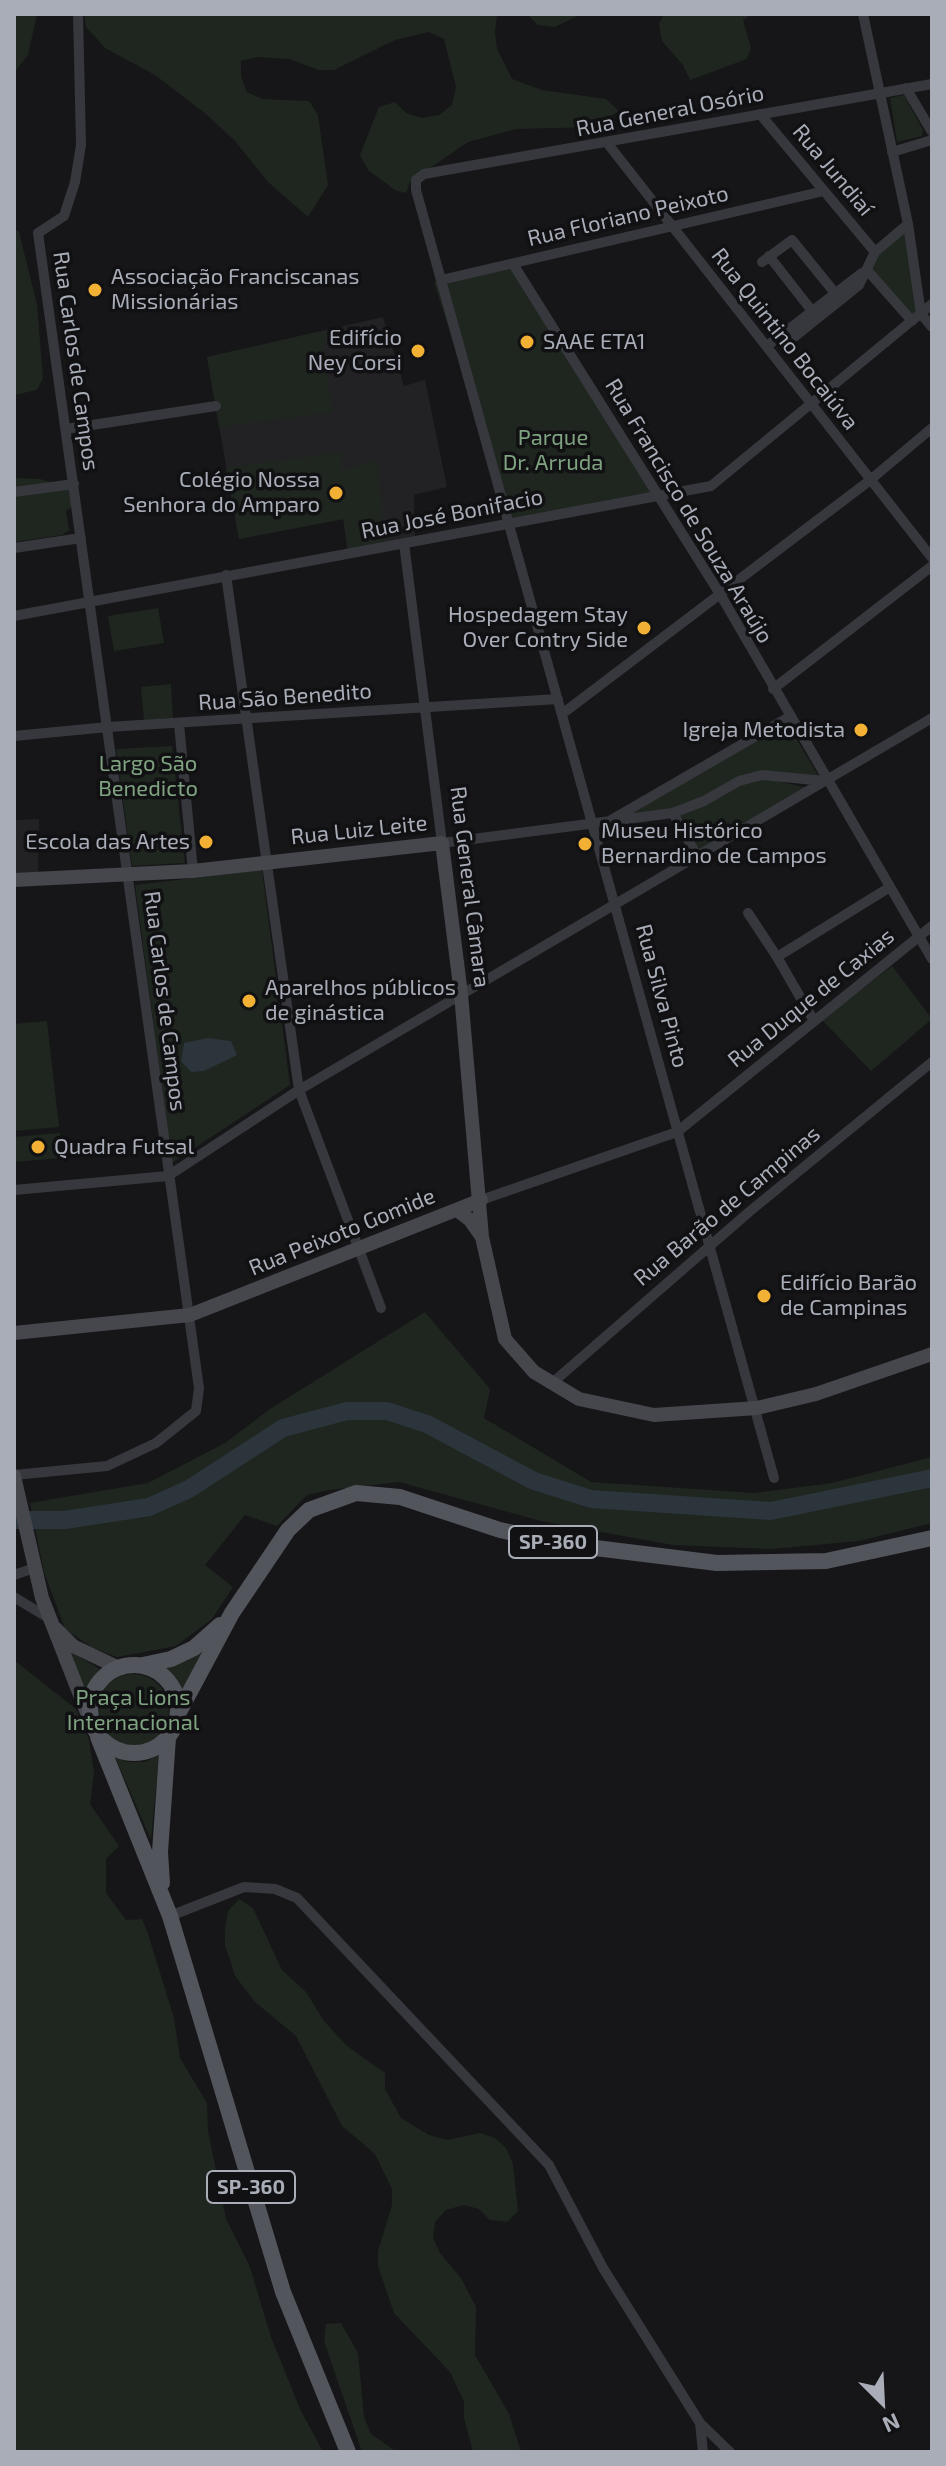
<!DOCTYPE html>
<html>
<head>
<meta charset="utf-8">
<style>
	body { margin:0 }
	#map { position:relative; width:946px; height:2466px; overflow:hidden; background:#161618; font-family:"Exo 2",sans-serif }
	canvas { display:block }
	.frame { position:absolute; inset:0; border:16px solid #a8adb8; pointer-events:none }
	.north { position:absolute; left:842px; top:2362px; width:80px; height:80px; -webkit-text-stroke:6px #111113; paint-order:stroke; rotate:156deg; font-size:22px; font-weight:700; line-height:32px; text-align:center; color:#a8adb8 }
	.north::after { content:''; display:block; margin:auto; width:28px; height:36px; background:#a8adb8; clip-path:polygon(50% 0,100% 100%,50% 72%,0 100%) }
</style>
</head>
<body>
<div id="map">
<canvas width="946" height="2466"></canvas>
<div class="frame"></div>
<div class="north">N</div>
</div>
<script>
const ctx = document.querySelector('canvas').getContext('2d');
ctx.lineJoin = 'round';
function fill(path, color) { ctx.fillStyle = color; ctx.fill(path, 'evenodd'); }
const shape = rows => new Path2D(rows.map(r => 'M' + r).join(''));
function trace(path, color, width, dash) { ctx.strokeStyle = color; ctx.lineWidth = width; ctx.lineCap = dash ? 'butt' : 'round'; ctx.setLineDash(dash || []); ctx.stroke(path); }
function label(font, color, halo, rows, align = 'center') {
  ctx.font = font + ' "Exo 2",sans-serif'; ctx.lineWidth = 7; ctx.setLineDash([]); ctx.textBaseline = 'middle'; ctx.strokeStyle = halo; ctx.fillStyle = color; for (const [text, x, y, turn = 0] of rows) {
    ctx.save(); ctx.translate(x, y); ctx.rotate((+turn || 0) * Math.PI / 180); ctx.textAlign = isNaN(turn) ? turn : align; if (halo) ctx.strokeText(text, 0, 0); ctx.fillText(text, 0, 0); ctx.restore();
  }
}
fill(shape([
	[383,317,404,386,425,380,447,487,414,495,415,541,348,553,343,519,239,539,207,357],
	[39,819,38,875,14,876,14,820]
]), '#222225');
fill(shape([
	[14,14,37,14,28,55,14,73],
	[84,14,501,14,497,16,495,32,497,49,512,79,542,90,606,99,619,111,593,127,516,129,468,142,410,182,406,193,395,190,368,170,360,155,379,107,395,102,406,113,422,118,439,115,452,105,456,87,444,39,429,32,395,40,334,70,319,70,289,59,257,57,241,61,241,77,247,92,262,99,309,101,318,115,328,185,308,217,268,182,235,141,206,114,155,75,105,48,86,27],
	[527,14,581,14,555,27,538,25],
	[664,14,752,14,743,20,751,48,747,59,690,80,683,65,662,41,659,24],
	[904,95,923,130,922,136,897,142,890,98],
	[14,228,19,232,37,305,43,378,37,390,14,395],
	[909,229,916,311,912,315,868,268,875,252],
	[512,265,656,494,510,523,434,282],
	[327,330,323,353,333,412,219,427,207,357],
	[342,452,341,470,377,461,386,546,348,553,344,519,239,539,226,468],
	[14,478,40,479,71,488,76,504,66,511,69,530,62,535,14,542],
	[158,608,164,643,114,651,108,616],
	[171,684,173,718,144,720,141,687],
	[786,721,819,777,759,773,674,809,619,818],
	[172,746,185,863,132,866,116,749],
	[763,778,808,788,698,851,677,814,742,784],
	[262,870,290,1085,172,1163,135,885],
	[892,966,932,1019,871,1071,822,1020],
	[47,1021,59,1127,14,1131,14,1024],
	[60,1133,62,1158,14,1162,14,1137],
	[425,1312,490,1389,484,1418,591,1482,754,1493,832,1483,932,1457,932,1523,859,1541,771,1549,673,1545,541,1521,399,1482,329,1490,307,1495,277,1526,245,1515,205,1565,233,1587,212,1619,176,1646,117,1657,93,1648,65,1629,44,1572,30,1503,148,1483,225,1443,270,1409],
	[208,1647,185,1694,176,1678,164,1669],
	[65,1649,100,1669,84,1691],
	[14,1660,76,1709,89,1740,94,1773,90,1804,119,1846,106,1859,106,1893,126,1920,142,1919,148,1934,174,2018,180,2058,207,2103,208,2131,226,2219,250,2267,271,2337,300,2409,323,2452,14,2452],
	'97 1710a36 36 0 1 1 72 0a36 36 0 1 1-72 0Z',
	[159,1755,151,1840,115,1757,128,1762,145,1762],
	[239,1899,253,1908,282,1970,306,1992,324,2021,347,2046,385,2073,385,2089,401,2118,429,2135,447,2140,480,2133,495,2138,506,2148,513,2164,518,2211,507,2222,490,2220,479,2209,464,2205,446,2210,435,2222,433,2238,440,2253,461,2278,476,2307,475,2355,509,2414,521,2452,473,2452,464,2418,464,2402,450,2372,394,2313,378,2266,378,2251,392,2205,392,2189,375,2154,342,2126,296,2036,255,2002,235,1976,225,1945,225,1929,228,1911],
	[341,2323,358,2353,364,2417,371,2434,397,2452,362,2452,324,2341,326,2324]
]), '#1e261f');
fill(shape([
	[208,1038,231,1041,237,1055,204,1071,191,1072,181,1061,184,1043]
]), '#2c353c');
trace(shape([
	[14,1520,65,1520,149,1507,189,1489,283,1428,347,1411,387,1411,427,1424,534,1481,591,1499,771,1511,932,1478]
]), '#2c353c', 18);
trace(shape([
	[863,14,908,224,921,314,932,327],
	[906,88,932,132],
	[760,114,875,252],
	[608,144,932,558],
	[892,152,932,140],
	[769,256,812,311],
	[762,262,792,240,835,293],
	[513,264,720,594,932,959],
	[867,270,912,321],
	[441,280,824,191],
	[784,345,859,285,875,252,908,224],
	[767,346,862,273],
	[66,429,216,406],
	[14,492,74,484],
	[404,543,442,843,673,813,704,801,739,781,762,775,825,781],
	[14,548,81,538],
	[226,575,299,1090,381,1308],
	[14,616,711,486,932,304],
	[773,689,932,566],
	[562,714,869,481,932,428],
	[179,724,193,871],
	[14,736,108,727,558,699],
	[673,813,697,856],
	[611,820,789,717],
	[748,913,777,957],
	[814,1021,777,957,890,887],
	[14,1190,168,1176,299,1090,932,718],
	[481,1200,677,1132,932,926],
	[551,1384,749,1212,932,1062],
	[14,1475,107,1466,156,1443,196,1411,199,1388,38,233,64,216,75,182,81,145,78,14],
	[774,1478,416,190,416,180,424,174,932,84],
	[14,1575,34,1568],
	[14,1597,50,1619],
	[170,1916,244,1887,275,1889,297,1898,549,2165,603,2268,700,2423,730,2452],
	[700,2423,703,2452]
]), '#37383d', 10);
trace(shape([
	[14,880,193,871,442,843,461,994,482,1237],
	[457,1210,470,1220,482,1237,505,1339,534,1372,579,1399,654,1415,757,1408,816,1394,932,1354],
	[14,1333,190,1315,481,1200],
	[14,1476,42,1598,91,1723],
	[55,1628,73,1646,117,1667]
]), '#45474d', 14);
trace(shape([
	'90 1709a44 44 0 1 1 88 0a44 44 0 1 1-88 0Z',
	[143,1665,171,1659,194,1648,220,1625],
	[179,1712,232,1613,288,1530,309,1510,356,1493,400,1497,500,1530,563,1544,717,1563,826,1561,932,1538],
	[98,1737,170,1916,283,2292,348,2452],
	[162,1883,160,1852,168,1738]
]), '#53555c', 16);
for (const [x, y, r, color] of [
	[95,290,8,"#f2b134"],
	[527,342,8,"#f2b134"],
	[418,351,8,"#f2b134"],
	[336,493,8,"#f2b134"],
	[644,628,8,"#f2b134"],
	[861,730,8,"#f2b134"],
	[206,842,8,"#f2b134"],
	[585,844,8,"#f2b134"],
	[249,1001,8,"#f2b134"],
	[38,1147,8,"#f2b134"],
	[764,1296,8,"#f2b134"]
]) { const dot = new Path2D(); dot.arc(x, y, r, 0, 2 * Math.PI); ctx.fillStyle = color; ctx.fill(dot); trace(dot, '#111113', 3); }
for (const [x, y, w] of [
	[553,1542,88],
	[251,2187,88]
]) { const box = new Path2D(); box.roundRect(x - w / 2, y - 16, w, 32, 6); ctx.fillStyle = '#111113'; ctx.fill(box); trace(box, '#a8adb8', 2); }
label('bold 20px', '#a8adb8', null, [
	["SP-360",553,1542],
	["SP-360",251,2187]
]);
label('22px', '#a8adb8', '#111113', [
	["Rua General Osório",670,111,-11],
	["Rua Jundiaí",833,170,50],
	["Rua Floriano Peixoto",628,216,-13],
	["Rua Quintino Bocaiúva",785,339,52],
	["Rua Carlos de Campos",76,361,82],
	["Rua Francisco de Souza Araújo",689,511,59],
	["Rua José Bonifacio",452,514,-11],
	["Rua São Benedito",285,697,-4],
	["Rua Luiz Leite",359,830,-6],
	["Rua General Câmara",470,887,83],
	["Rua Silva Pinto",662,996,75],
	["Rua Duque de Caxias",811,998,-39],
	["Rua Carlos de Campos",165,1001,83],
	["Rua Barão de Campinas",727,1206,-40],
	["Rua Peixoto Gomide",342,1232,-22]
]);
label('22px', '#a8adb8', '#111113', [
	["Associação Franciscanas",111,277],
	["Missionárias",111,302],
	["Edifício",402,338,"right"],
	["Ney Corsi",402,363,"right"],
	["SAAE ETA1",543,342],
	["Colégio Nossa",320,480,"right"],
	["Senhora do Amparo",320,505,"right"],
	["Hospedagem Stay",628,615,"right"],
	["Over Contry Side",628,640,"right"],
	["Igreja Metodista",845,730,"right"],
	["Museu Histórico",601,831],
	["Bernardino de Campos",601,856],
	["Escola das Artes",190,842,"right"],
	["Aparelhos públicos",265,988],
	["de ginástica",265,1013],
	["Quadra Futsal",54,1147],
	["Edifício Barão",780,1283],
	["de Campinas",780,1308]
], 'left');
label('22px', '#7fa381', '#111113', [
	["Parque",553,438],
	["Dr. Arruda",553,463],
	["Largo São",148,764],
	["Benedicto",148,789],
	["Praça Lions",133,1698],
	["Internacional",133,1723]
]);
</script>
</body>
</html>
